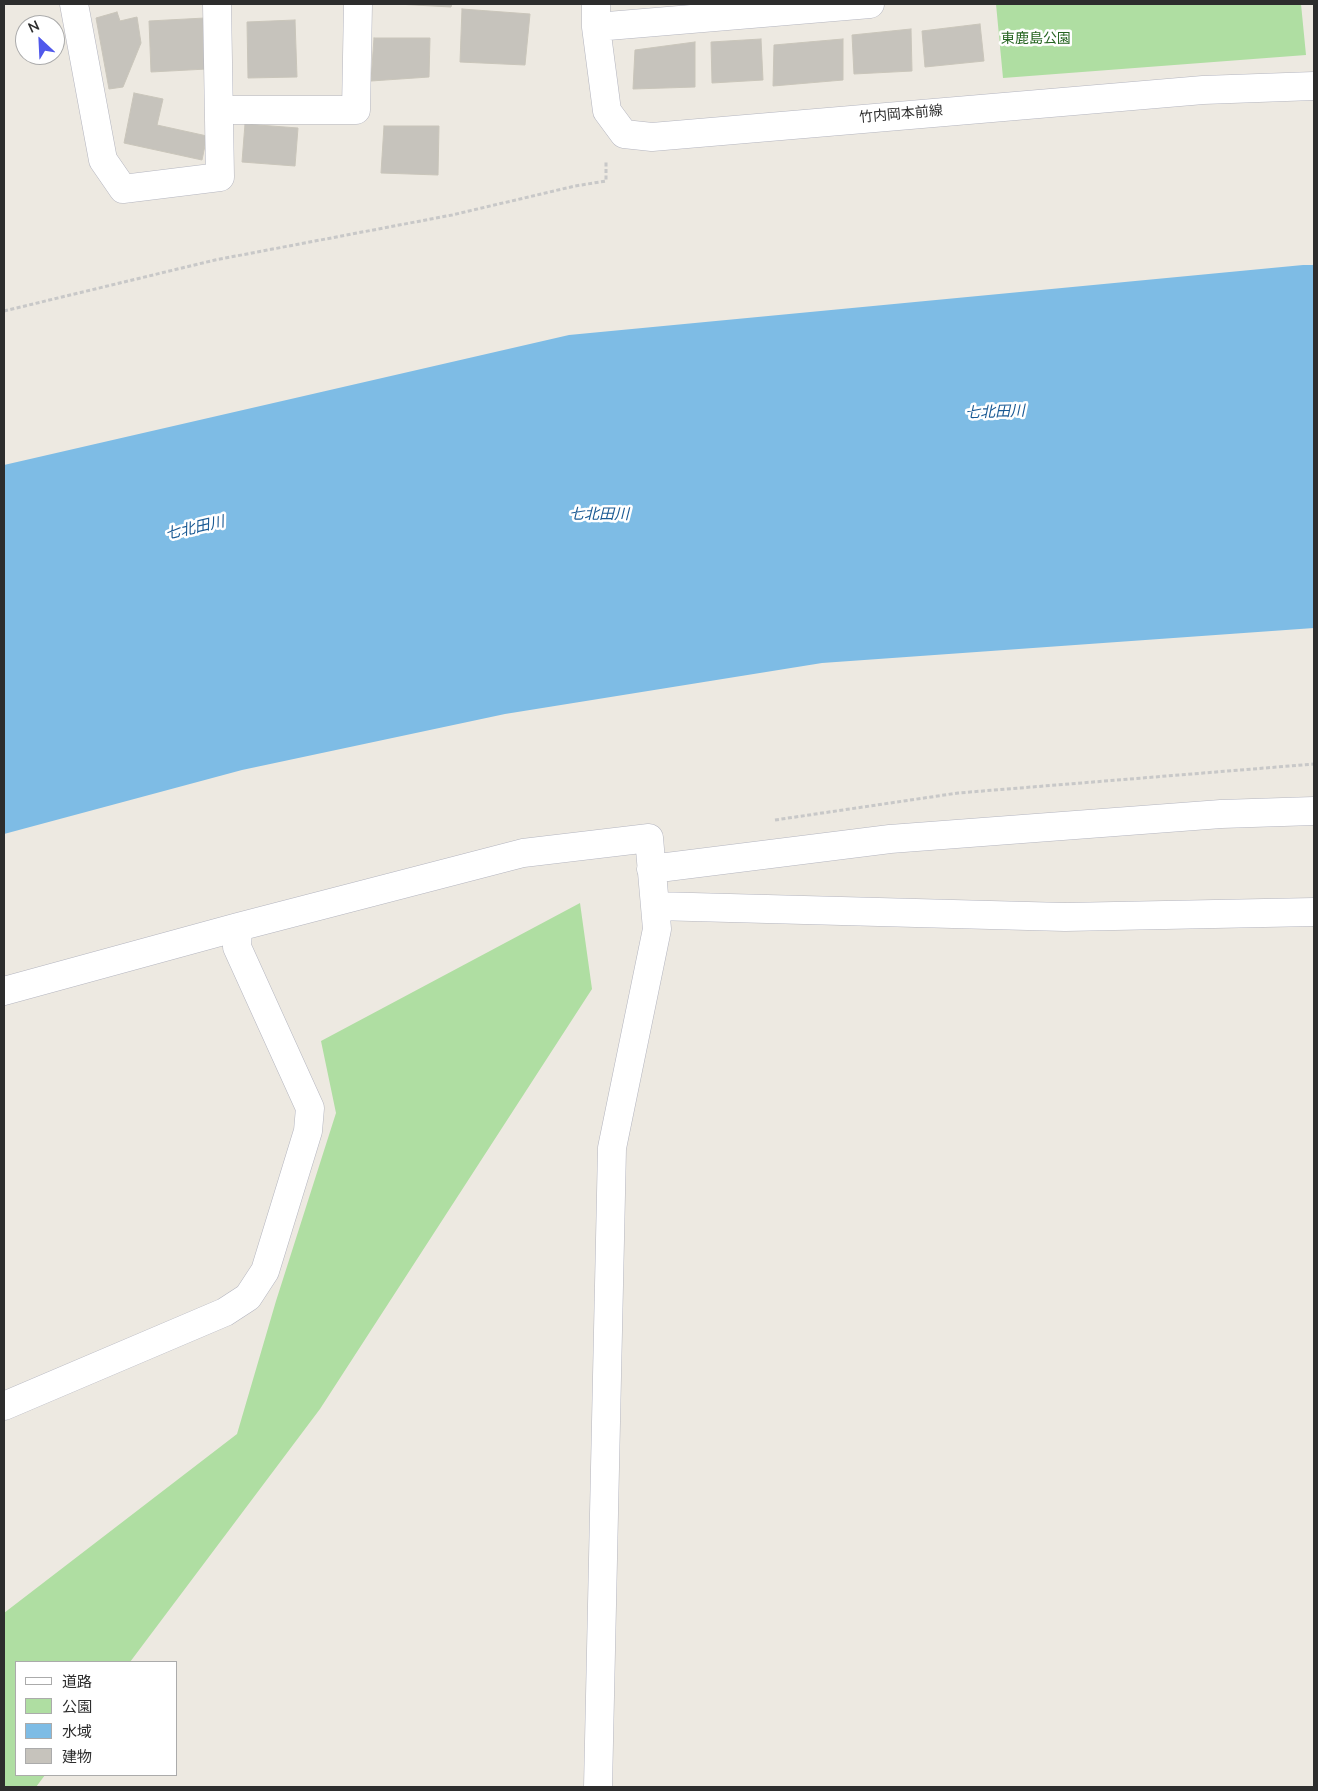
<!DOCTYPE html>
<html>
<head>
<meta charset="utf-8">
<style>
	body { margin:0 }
	#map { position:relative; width:1318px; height:1791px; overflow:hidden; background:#ede9e1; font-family:"Nunito Sans","Noto Sans JP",sans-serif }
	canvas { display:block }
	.frame { position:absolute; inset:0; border:5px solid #2d2d2d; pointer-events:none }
	.legend { position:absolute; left:15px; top:1661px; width:162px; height:115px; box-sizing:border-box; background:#fff; border:1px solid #ababab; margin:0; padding:6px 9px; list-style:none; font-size:15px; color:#2d2d2d }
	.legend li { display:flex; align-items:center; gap:10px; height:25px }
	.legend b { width:25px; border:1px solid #ababab }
	.north { position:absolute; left:15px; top:15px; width:50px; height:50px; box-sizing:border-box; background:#fff; border:1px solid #ababab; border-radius:50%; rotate:335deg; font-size:14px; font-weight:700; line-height:20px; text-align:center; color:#2d2d2d }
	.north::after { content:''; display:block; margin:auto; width:18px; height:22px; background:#5058eb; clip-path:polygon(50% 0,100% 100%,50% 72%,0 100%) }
</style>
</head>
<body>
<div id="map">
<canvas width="1318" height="1791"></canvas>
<div class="frame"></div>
<ul class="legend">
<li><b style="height:6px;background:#fff"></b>道路</li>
<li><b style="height:14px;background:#afdea2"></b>公園</li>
<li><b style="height:14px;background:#7ebce5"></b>水域</li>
<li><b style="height:14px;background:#c6c3bc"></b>建物</li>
</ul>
<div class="north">N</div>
</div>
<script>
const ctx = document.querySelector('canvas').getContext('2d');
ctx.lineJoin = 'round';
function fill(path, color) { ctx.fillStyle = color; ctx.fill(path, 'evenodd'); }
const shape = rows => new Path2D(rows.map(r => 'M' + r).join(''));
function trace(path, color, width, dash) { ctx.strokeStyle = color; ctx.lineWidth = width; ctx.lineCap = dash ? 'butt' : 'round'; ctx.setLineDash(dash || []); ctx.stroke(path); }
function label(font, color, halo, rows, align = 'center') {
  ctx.font = font + ' "Nunito Sans","Noto Sans JP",sans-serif'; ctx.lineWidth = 5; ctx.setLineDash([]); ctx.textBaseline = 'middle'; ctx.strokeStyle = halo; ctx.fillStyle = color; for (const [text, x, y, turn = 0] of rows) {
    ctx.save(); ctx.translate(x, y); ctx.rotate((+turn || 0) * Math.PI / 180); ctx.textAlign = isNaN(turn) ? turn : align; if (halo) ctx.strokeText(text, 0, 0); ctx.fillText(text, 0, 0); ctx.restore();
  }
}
fill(shape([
	[996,4,1301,4,1306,55,1003,78],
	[580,903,592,989,320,1409,130,1662,16,1662,16,1775,45,1775,36,1787,4,1787,4,1613,237,1434,276,1301,336,1113,321,1041]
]), '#afdea2');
fill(shape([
	[1303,265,1314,265,1314,628,822,663,505,714,242,770,4,834,4,465,569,335]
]), '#7ebce5');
const building = shape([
	[396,4,452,4,451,7,396,4],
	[462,9,530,14,525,65,460,62,462,9],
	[117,12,120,21,137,17,141,43,123,87,109,89,96,18,117,12],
	[205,18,207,69,151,72,149,21,205,18],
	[295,20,297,77,248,78,247,22,295,20],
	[980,24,984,61,925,67,922,31,980,24],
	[911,29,912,71,854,74,852,35,911,29],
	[374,38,430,38,429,77,371,81,374,38],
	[761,39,763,80,712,83,711,42,761,39],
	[843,39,843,80,773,86,774,45,843,39],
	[695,42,695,87,633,89,635,50,695,42],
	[134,93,163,99,157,125,207,136,202,160,124,143,134,93],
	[245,124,298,128,295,166,242,162,245,124],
	[384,126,439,126,438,175,381,173,384,126]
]);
fill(building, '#c6c3bc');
trace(building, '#c9c5ba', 1);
const street = shape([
	[74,4,103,160,123,189,220,177,217,4],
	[596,4,596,27,607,111,624,134,652,137,1203,90,1314,86],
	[596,27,870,4],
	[219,110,356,110,358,4],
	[651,869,890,839,1221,814,1314,811],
	[655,906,1065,917,1314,912],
	[4,991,238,927,523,853,649,838,657,929,612,1148,598,1787],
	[4,1406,225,1312,248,1297,265,1271,308,1131,310,1108,237,947,238,927]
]);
trace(street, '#b4b5bf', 29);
trace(shape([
	[4,311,215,260,452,215,575,186,606,181,606,160],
	[775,820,958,793,1314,764]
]), '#c8c8c8', 3, [4, 2.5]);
trace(street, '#fff', 28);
label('14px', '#276522', '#fff', [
	["東鹿島公園",1036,40]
]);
label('14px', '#2d2d2d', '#fff', [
	["竹内岡本前線",901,115,-5]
]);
label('italic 15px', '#1a5a94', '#fff', [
	["七北田川",995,413,-2],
	["七北田川",599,515],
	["七北田川",195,529,-13]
]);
</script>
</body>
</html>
